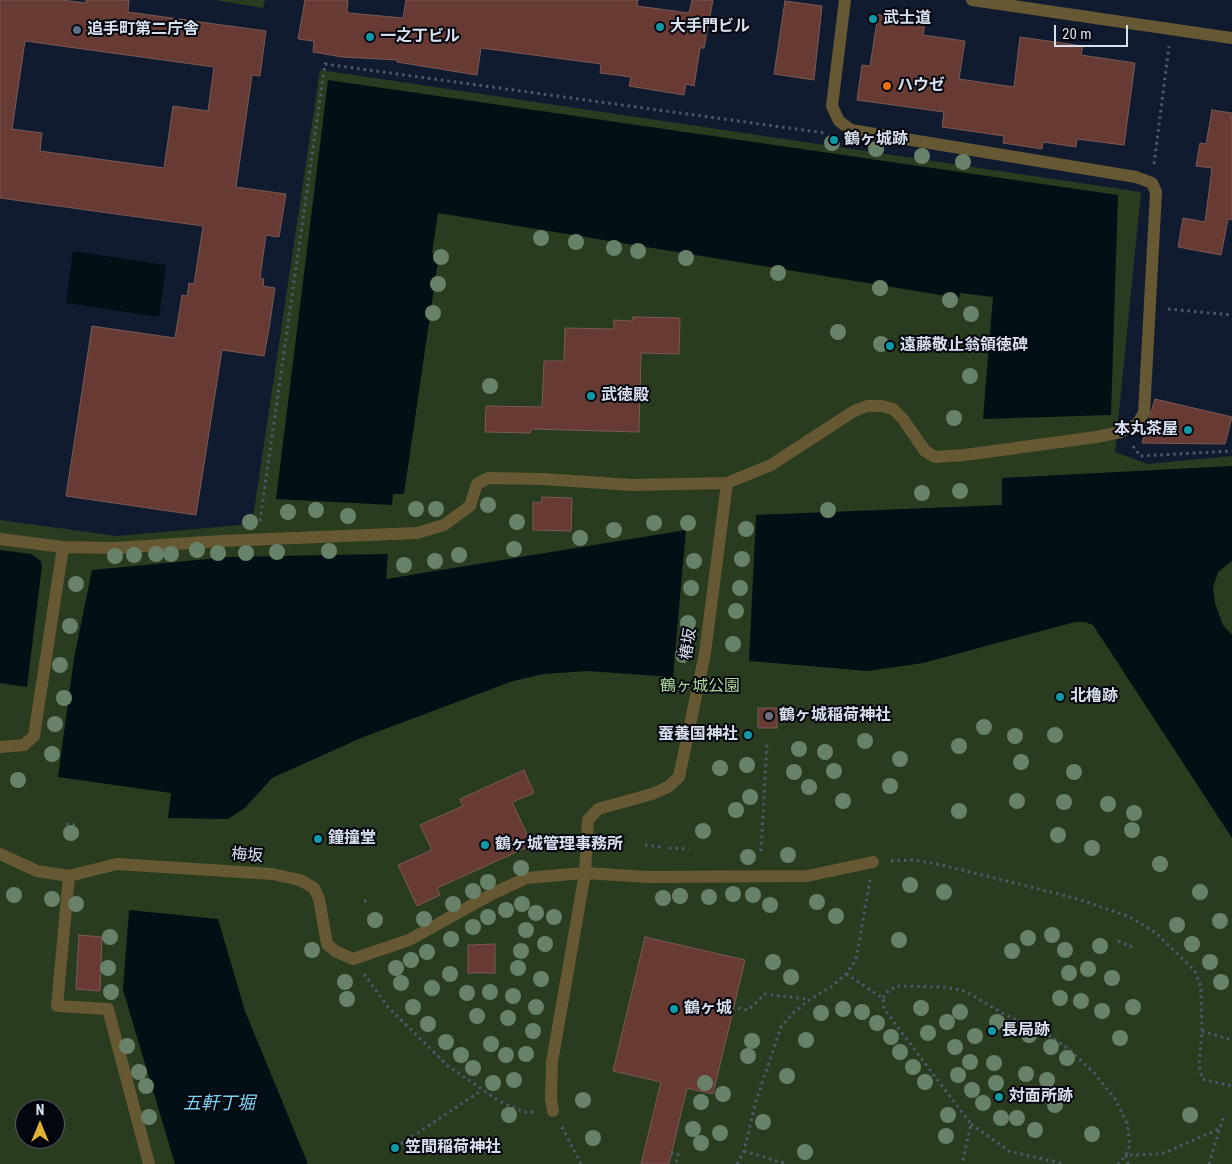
<!DOCTYPE html>
<html>
<head>
<meta charset="utf-8">
<style>
	body { margin:0 }
	#map { position:relative; width:1232px; height:1164px; overflow:hidden; background:#111b30; font-family:"Roboto Condensed",sans-serif }
	canvas { display:block }
	.north { position:absolute; left:15px; top:1099px; width:50px; height:50px; box-sizing:border-box; background:#04060f; border:1px solid #595d68; border-radius:50%; rotate:0deg; font-size:14px; font-weight:700; line-height:20px; text-align:center; color:#d8e0ee }
	.north::after { content:''; display:block; margin:auto; width:18px; height:22px; background:#deb133; clip-path:polygon(50% 0,100% 100%,50% 72%,0 100%) }
	.scale { position:absolute; left:1054px; top:25px; width:74px; height:22px; box-sizing:border-box; border:2px solid #d8e0ee; border-top:0; padding-left:6px; font-size:15px; line-height:18px; white-space:nowrap; color:#d8e0ee; -webkit-text-stroke:4px #04060f; paint-order:stroke }
</style>
</head>
<body>
<div id="map">
<canvas width="1232" height="1164"></canvas>
<div class="north">N</div>
<div class="scale">20 m</div>
</div>
<script>
const ctx = document.querySelector('canvas').getContext('2d');
ctx.lineJoin = 'round';
function fill(path, color) { ctx.fillStyle = color; ctx.fill(path, 'evenodd'); }
const shape = rows => new Path2D(rows.map(r => 'M' + r).join(''));
function trace(path, color, width, dash) { ctx.strokeStyle = color; ctx.lineWidth = width; ctx.lineCap = dash ? 'butt' : 'round'; ctx.setLineDash(dash || []); ctx.stroke(path); }
function label(font, color, halo, rows, align = 'center') {
  ctx.font = font + ' "Roboto Condensed","Noto Sans JP",sans-serif'; ctx.lineWidth = 4; ctx.setLineDash([]); ctx.textBaseline = 'middle'; ctx.strokeStyle = halo; ctx.fillStyle = color; for (const [text, x, y, turn = 0] of rows) {
    ctx.save(); ctx.translate(x, y); ctx.rotate((+turn || 0) * Math.PI / 180); ctx.textAlign = isNaN(turn) ? turn : align; if (halo) ctx.strokeText(text, 0, 0); ctx.fillText(text, 0, 0); ctx.restore();
  }
}
fill(shape([
	[215,0,265,0,263,8],
	[320,70,1141,192,1115,452,1148,464,1232,456,1232,1164,0,1164,0,520,117,536,252,524],
	[25,1109,55,1109,55,1139,25,1139]
]), '#2a3c1f');
fill(shape([
	[328,80,1118,195,1111,415,983,419,993,297,960,293,959,298,438,213,432,253,439,254,404,494,393,494,392,505,276,499],
	[73,251,166,265,159,317,66,303],
	[1232,466,1232,561,1218,572,1213,588,1215,603,1223,625,1232,635,1232,838,1093,625,1085,622,1075,622,923,663,868,671,749,661,756,515,1002,505,1002,478],
	[686,530,673,677,587,671,544,674,513,681,361,738,272,778,245,808,228,819,168,818,171,793,58,777,74,658,92,570,228,557,388,554,386,579],
	[0,550,31,554,41,561,42,566,27,687,0,683],
	[129,910,218,919,245,1011,308,1164,175,1164,123,990]
]), '#021015');
const building = shape([
	[0,0,62,0,86,3,86,0,129,0,128,12,266,31,260,76,252,75,236,187,286,194,279,237,266,235,260,278,264,279,263,286,275,288,269,329,264,356,222,350,196,515,66,496,92,326,175,338,182,295,187,296,189,283,194,284,203,226,0,198,0,0],
	[25,41,214,67,208,111,173,106,164,168,40,151,42,133,12,129,25,41],
	[305,0,348,0,347,11,349,13,403,18,406,0,638,0,637,6,689,13,692,0,713,0,704,48,700,48,694,86,686,84,684,95,629,86,631,77,600,73,601,64,481,48,477,75,397,62,397,60,342,57,313,52,314,41,298,39,305,0],
	[785,1,822,6,814,80,774,74,785,1],
	[878,15,925,22,923,35,965,41,959,79,1014,87,1020,37,1083,46,1081,55,1135,63,1124,145,1077,139,1076,147,1043,142,1042,149,1003,143,1004,136,942,127,944,112,857,100,862,65,870,66,878,15],
	[1212,110,1232,113,1232,220,1228,219,1221,255,1178,247,1183,218,1205,222,1212,168,1196,166,1200,143,1206,144,1212,110],
	[633,317,680,318,679,354,641,353,639,432,531,429,530,433,485,432,486,406,542,407,544,361,564,361,565,328,614,329,614,320,632,321,633,317],
	[1155,399,1232,417,1225,444,1142,443,1155,399],
	[542,497,572,498,571,531,533,530,533,502,541,503,542,497],
	[758,708,777,708,777,728,758,728,758,708],
	[524,770,534,793,512,802,532,845,437,888,440,895,417,906,398,865,432,850,420,825,463,806,460,799,524,770],
	[79,935,102,937,100,991,76,989,79,935],
	[645,937,745,960,713,1094,687,1088,669,1164,641,1164,661,1082,613,1071,645,937],
	[495,944,495,973,468,973,468,945,495,944]
]);
fill(building, '#673b34');
trace(building, '#795954', 1);
trace(shape([
	[1154,164,1169,46],
	[1168,309,1232,315],
	[1133,446,1140,456,1232,451],
	[260,521,325,64,825,133],
	[66,824,75,825],
	[645,845,663,847],
	[669,848,689,849],
	[761,851,767,742],
	[891,861,913,860,942,865,1078,899,1130,917,1156,933,1195,971,1201,987,1202,1031,1199,1065,1202,1079,1232,1086],
	[364,901,368,901],
	[1118,941,1132,947],
	[364,974,388,1007,448,1066,499,1101,524,1112,536,1112],
	[846,974,883,998,884,1008,893,1021,971,1124,962,1164],
	[883,998,889,990,898,986,944,987,965,991,1004,1014,1051,1037,1071,1051,1095,1074,1115,1099,1127,1123,1130,1145,1126,1155,1118,1164],
	[738,1008,748,1010,765,994,808,999],
	[1202,1031,1232,1040],
	[971,1124,1009,1151,1064,1164],
	[562,1127,581,1164],
	[401,1144,482,1090],
	[744,1151,787,1164],
	[671,1153,678,1154,676,1164],
	[737,1164,744,1151,756,1101,781,1027,793,1013,809,1000,831,987,846,974,856,960,870,880],
	[1128,1164,1126,1155,1162,1154,1219,1129],
	[1209,1164,1223,1118]
]), '#4f586b', 3, [2.5, 4]);
trace(shape([
	[972,0,1232,38],
	[0,539,63,547,114,548,222,541,417,533,444,525,470,506,477,484,488,478,543,479,632,485,727,483,771,465,854,411,867,406,882,406,893,409,903,419,925,451,935,457,965,455,1096,437,1121,432,1137,424,1144,413,1145,395,1156,192,1152,183,1136,177,851,130,839,121,832,106,845,0],
	[0,747,24,745,34,736,63,547],
	[0,854,37,871,69,876,117,864,272,874,300,880,314,888,319,899,327,944,335,951,353,959,409,940,492,894,526,878,585,873,648,877,807,876,873,862],
	[69,876,57,1006,108,1009,149,1164],
	[553,1111,551,1099,552,1062,585,873,588,820,598,809,652,794,668,787,679,777,705,653,727,483]
]), '#655833', 12);
ctx.fillStyle = '#68826a';
for (const [x, y] of [
	[832,143],
	[876,149],
	[922,156],
	[963,162],
	[541,238],
	[576,242],
	[614,248],
	[638,251],
	[441,257],
	[686,258],
	[778,273],
	[438,284],
	[880,288],
	[950,300],
	[433,313],
	[971,314],
	[838,332],
	[881,344],
	[970,376],
	[490,386],
	[954,418],
	[960,491],
	[922,493],
	[488,505],
	[416,509],
	[436,509],
	[316,510],
	[828,510],
	[288,512],
	[348,516],
	[250,522],
	[517,522],
	[654,523],
	[688,523],
	[746,529],
	[614,530],
	[580,538],
	[514,549],
	[197,550],
	[329,551],
	[277,552],
	[218,553],
	[246,553],
	[156,554],
	[171,554],
	[134,555],
	[459,555],
	[115,556],
	[742,559],
	[435,561],
	[694,561],
	[404,565],
	[76,584],
	[691,588],
	[740,588],
	[736,611],
	[688,623],
	[70,626],
	[733,644],
	[683,655],
	[60,665],
	[64,698],
	[55,724],
	[984,727],
	[1055,735],
	[1015,736],
	[865,741],
	[959,746],
	[799,749],
	[825,752],
	[52,754],
	[900,759],
	[1021,762],
	[747,765],
	[720,768],
	[834,771],
	[794,772],
	[1074,772],
	[18,780],
	[890,786],
	[809,787],
	[750,797],
	[843,801],
	[1017,801],
	[1064,802],
	[1108,804],
	[736,810],
	[959,811],
	[1134,813],
	[1132,830],
	[703,831],
	[71,833],
	[1058,835],
	[1092,848],
	[788,855],
	[748,857],
	[1160,864],
	[521,868],
	[488,882],
	[910,885],
	[473,891],
	[944,892],
	[1200,892],
	[733,894],
	[14,895],
	[753,895],
	[680,896],
	[709,897],
	[663,898],
	[52,899],
	[817,902],
	[76,904],
	[453,904],
	[522,904],
	[770,905],
	[506,910],
	[536,913],
	[836,916],
	[488,917],
	[554,917],
	[424,919],
	[375,920],
	[1220,921],
	[1177,925],
	[473,927],
	[526,930],
	[1052,935],
	[110,937],
	[1028,938],
	[451,939],
	[899,940],
	[545,944],
	[1192,944],
	[1100,946],
	[312,950],
	[1065,950],
	[521,951],
	[1012,951],
	[427,952],
	[411,960],
	[773,962],
	[1210,962],
	[108,968],
	[396,968],
	[518,968],
	[1088,969],
	[1069,973],
	[450,974],
	[791,977],
	[1112,978],
	[541,979],
	[345,982],
	[1221,982],
	[401,983],
	[432,988],
	[111,992],
	[490,992],
	[467,993],
	[513,996],
	[1060,998],
	[347,999],
	[1081,1001],
	[413,1007],
	[536,1007],
	[1133,1007],
	[921,1008],
	[843,1009],
	[1102,1011],
	[862,1012],
	[960,1012],
	[821,1013],
	[477,1016],
	[508,1018],
	[947,1022],
	[997,1022],
	[877,1023],
	[428,1024],
	[533,1031],
	[928,1033],
	[1029,1035],
	[975,1036],
	[891,1037],
	[1120,1038],
	[806,1040],
	[752,1041],
	[446,1042],
	[491,1044],
	[127,1046],
	[955,1047],
	[1051,1047],
	[900,1052],
	[526,1054],
	[461,1055],
	[506,1055],
	[748,1056],
	[1067,1058],
	[970,1062],
	[994,1063],
	[913,1067],
	[473,1068],
	[139,1072],
	[1026,1074],
	[958,1075],
	[787,1076],
	[514,1080],
	[1047,1080],
	[925,1082],
	[493,1083],
	[705,1083],
	[996,1083],
	[146,1086],
	[972,1090],
	[723,1094],
	[1038,1094],
	[583,1100],
	[701,1102],
	[983,1103],
	[1055,1105],
	[509,1115],
	[948,1115],
	[1190,1115],
	[149,1117],
	[1001,1118],
	[1017,1118],
	[763,1122],
	[693,1129],
	[1035,1130],
	[720,1133],
	[1092,1134],
	[946,1136],
	[593,1138],
	[701,1143],
	[805,1152]
]) { ctx.beginPath(); ctx.arc(x, y, 8, 0, 2 * Math.PI); ctx.fill(); }
for (const [x, y, r, color] of [
	[873,19,5,"#0f9aa8"],
	[660,27,5,"#0f9aa8"],
	[77,30,5,"#5c6f8a"],
	[370,37,5,"#0f9aa8"],
	[887,86,5,"#e8710a"],
	[834,140,5,"#0f9aa8"],
	[890,346,5,"#0f9aa8"],
	[591,396,5,"#0f9aa8"],
	[1188,430,5,"#0f9aa8"],
	[1060,697,5,"#0f9aa8"],
	[769,716,5,"#6b7280"],
	[748,735,5,"#0f9aa8"],
	[318,839,5,"#0f9aa8"],
	[485,845,5,"#0f9aa8"],
	[674,1009,5,"#0f9aa8"],
	[992,1031,5,"#0f9aa8"],
	[999,1097,5,"#0f9aa8"],
	[395,1148,5,"#0f9aa8"]
]) { const dot = new Path2D(); dot.arc(x, y, r, 0, 2 * Math.PI); ctx.fillStyle = color; ctx.fill(dot); trace(dot, '#04060f', 2); }
label('bold 16px', '#d8e0ee', '#04060f', [
	["武士道",883,19],
	["大手門ビル",670,27],
	["追手町第二庁舎",87,30],
	["一之丁ビル",380,37],
	["ハウゼ",897,86],
	["鶴ヶ城跡",844,140],
	["遠藤敬止翁領徳碑",900,346],
	["武徳殿",601,396],
	["本丸茶屋",1178,430,"right"],
	["北櫓跡",1070,697],
	["鶴ヶ城稲荷神社",779,716],
	["蚕養国神社",738,735,"right"],
	["鐘撞堂",328,839],
	["鶴ヶ城管理事務所",495,845],
	["鶴ヶ城",684,1009],
	["長局跡",1002,1031],
	["対面所跡",1009,1097],
	["笠間稲荷神社",405,1148]
], 'left');
label('16px', '#d8e0ee', '#04060f', [
	["椿坂",689,644,-81],
	["梅坂",247,856,4]
]);
label('16px', '#afd79a', '#04060f', [
	["鶴ヶ城公園",700,687]
]);
label('italic 18px', '#7cd3f0', '#04060f', [
	["五軒丁堀",219,1104]
]);
</script>
</body>
</html>
